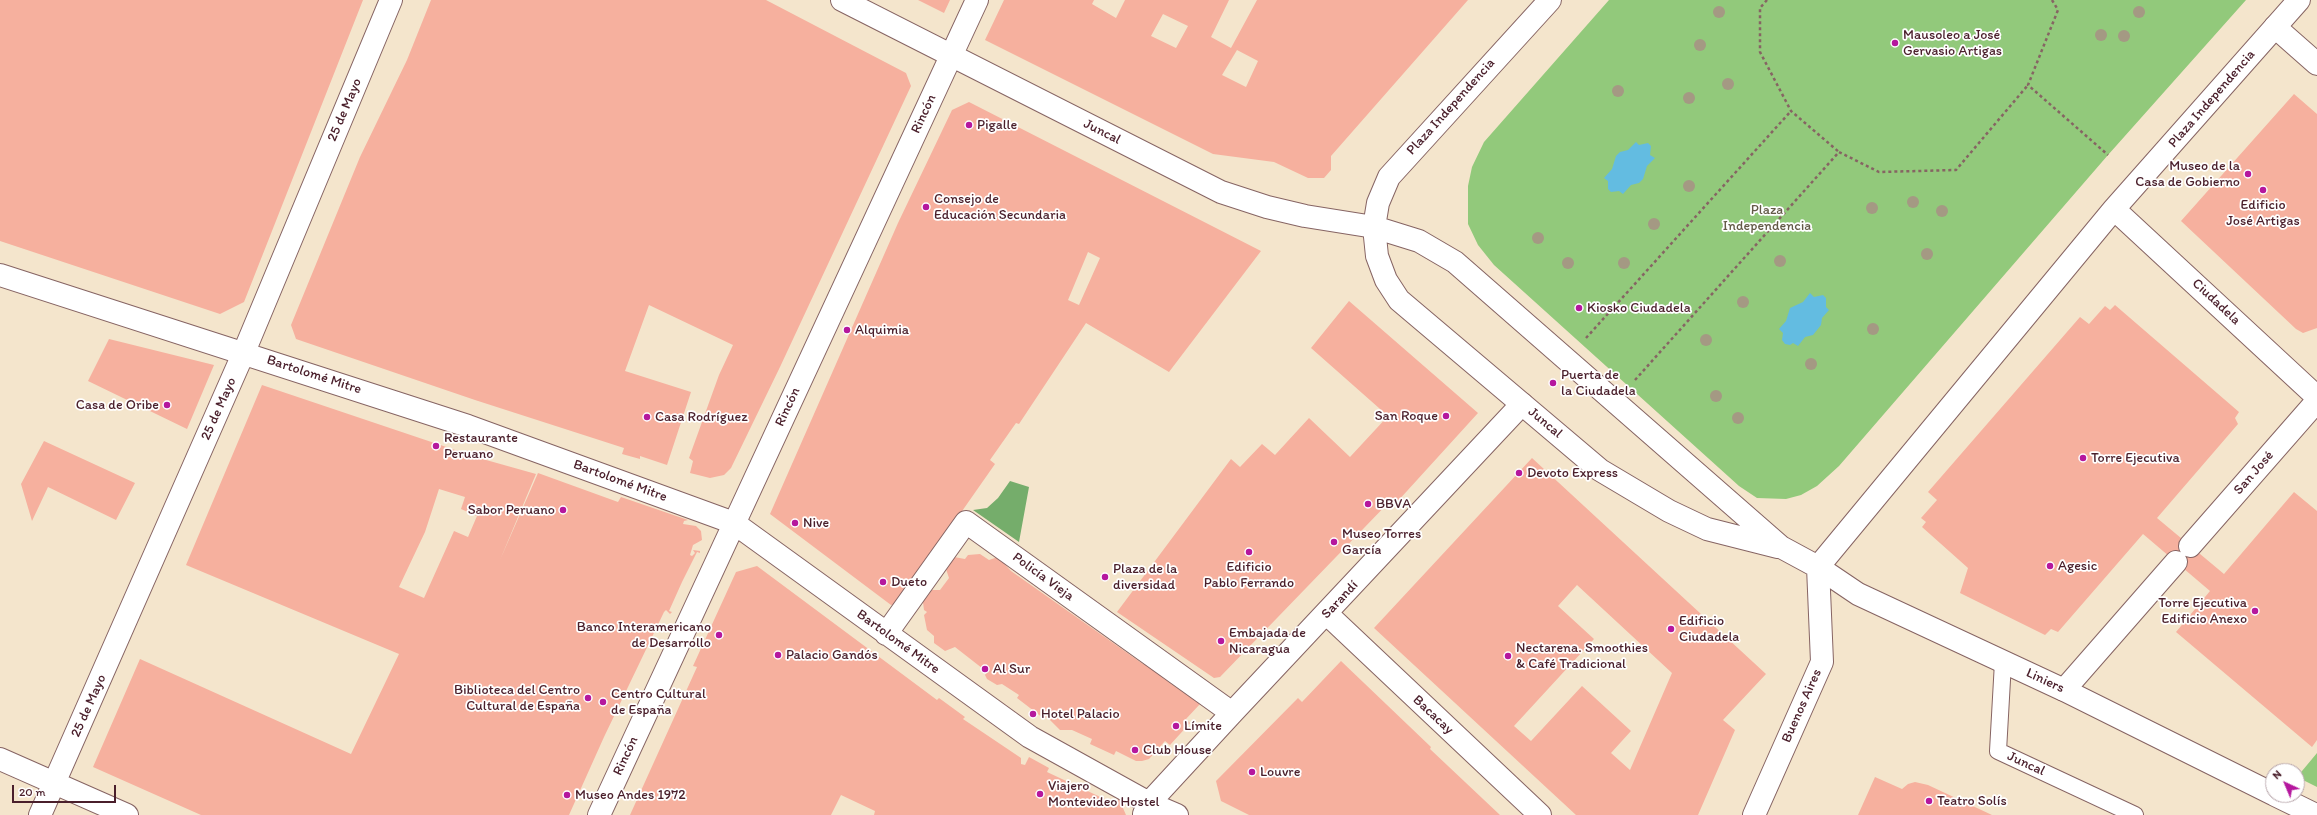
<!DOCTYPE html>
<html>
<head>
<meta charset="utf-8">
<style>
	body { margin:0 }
	#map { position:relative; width:2317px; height:815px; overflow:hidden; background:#f4e5cc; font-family:Itim,sans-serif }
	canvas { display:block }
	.north { position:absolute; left:2265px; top:763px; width:40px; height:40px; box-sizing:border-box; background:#fff; border:1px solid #b7a5aa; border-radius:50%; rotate:316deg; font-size:11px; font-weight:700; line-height:16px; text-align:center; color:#4a1f2b }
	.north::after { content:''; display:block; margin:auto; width:14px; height:18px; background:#b5179e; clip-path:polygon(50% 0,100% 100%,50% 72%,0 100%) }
	.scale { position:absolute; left:12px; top:785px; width:104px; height:18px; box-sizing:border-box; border:2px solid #4a1f2b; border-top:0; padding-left:5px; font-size:12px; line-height:14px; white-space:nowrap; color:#4a1f2b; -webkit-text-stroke:3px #fff; paint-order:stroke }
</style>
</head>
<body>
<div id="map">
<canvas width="2317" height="815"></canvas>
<div class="north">N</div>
<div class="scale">20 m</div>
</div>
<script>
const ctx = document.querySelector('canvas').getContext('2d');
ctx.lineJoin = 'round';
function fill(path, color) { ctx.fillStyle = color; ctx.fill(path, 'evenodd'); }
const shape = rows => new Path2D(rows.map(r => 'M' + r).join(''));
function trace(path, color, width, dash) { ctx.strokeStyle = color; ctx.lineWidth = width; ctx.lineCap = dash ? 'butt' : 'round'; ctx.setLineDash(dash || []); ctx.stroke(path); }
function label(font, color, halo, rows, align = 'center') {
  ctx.font = font + ' Itim,sans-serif'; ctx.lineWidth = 3.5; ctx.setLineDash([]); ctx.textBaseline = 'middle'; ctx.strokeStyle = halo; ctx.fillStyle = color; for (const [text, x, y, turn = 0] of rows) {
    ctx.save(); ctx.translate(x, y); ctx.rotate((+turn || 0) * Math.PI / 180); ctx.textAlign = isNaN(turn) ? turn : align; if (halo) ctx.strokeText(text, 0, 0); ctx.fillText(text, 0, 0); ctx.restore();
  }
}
fill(shape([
	[1609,0,2246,0,2108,155,1839,466,1817,486,1801,495,1786,499,1757,498,1739,486,1494,265,1478,245,1468,224,1468,186,1472,167,1484,142],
	[2317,753,2317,787,2297,777]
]), '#92c97b');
fill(shape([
	[1010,481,1029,487,1019,542,973,510,987,508,998,498]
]), '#75ad6b');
fill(shape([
	[1636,142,1639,145,1648,143,1651,146,1650,155,1655,158,1647,166,1643,179,1639,183,1631,185,1623,194,1619,191,1611,192,1608,189,1608,181,1604,178,1612,169,1616,156,1620,152,1628,150],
	[1810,293,1814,297,1823,295,1826,298,1826,307,1829,310,1822,318,1821,325,1813,335,1805,337,1798,346,1793,343,1790,345,1785,344,1782,340,1783,333,1779,329,1786,321,1790,308,1803,302]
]), '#63bce1');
fill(shape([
	[0,0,363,0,244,302,220,314,0,241],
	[431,0,766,0,906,73,911,86,780,367,731,468,724,475,710,478,690,473,693,461,689,458,719,375,733,345,649,305,625,371,691,392,667,465,640,456,640,459,622,454,624,448,475,400,296,339,291,325,360,157,407,60],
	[918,0,950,0,944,13],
	[1004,0,1094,0,1092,4,1116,18,1125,0,1229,0,1211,37,1231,48,1257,0,1468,0,1331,156,1331,170,1324,178,1308,178,1274,162,1213,154,985,40],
	[1163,14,1188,26,1176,48,1151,36],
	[1237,50,1258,61,1246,87,1222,75],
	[2294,94,2317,114,2317,328,2303,333,2296,329,2181,221],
	[969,102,1261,251,1169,372,1086,323,1019,424,1016,423,990,460,995,464,897,604,891,605,770,514,898,223,952,110],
	[1088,252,1100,258,1079,305,1068,300],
	[1349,301,1478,413,1397,502,1393,498,1220,677,1214,678,1117,612,1231,459,1240,467,1262,444,1275,455,1309,418,1350,457,1388,416,1311,348],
	[2115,305,2239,412,2235,418,2238,424,2157,518,2224,574,2294,492,2317,511,2317,740,2312,747,2176,632,2210,591,2143,534,2058,632,2051,629,2045,635,1960,593,1968,568,1922,527,1926,522,1921,518,1937,500,1928,492,2080,317,2089,324,2105,306,2110,310],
	[109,339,214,365,187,429,88,381],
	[262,385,479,458,536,474,500,560,538,473,618,502,621,497,688,520,684,521,683,524,696,526,701,531,702,540,693,545,690,555,692,556,695,553,693,550,700,551,700,553,697,552,682,582,669,611,672,612,670,614,666,610,664,612,604,737,569,815,201,815,93,767,140,659,351,754,399,654,186,565],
	[439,489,465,497,461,509,477,516,468,537,454,531,424,598,399,587,425,532],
	[44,441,135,483,116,520,48,487,32,521,21,484],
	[1532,458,1766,674,1723,720,1735,730,1698,815,1576,815,1374,628],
	[1577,585,1672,673,1630,770,1611,753,1631,731,1582,686,1531,741,1514,726,1594,639,1558,606],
	[980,554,989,560,998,557,1011,571,1143,664,1146,660,1167,674,1163,678,1200,704,1186,719,1190,723,1170,745,1165,741,1149,759,1142,761,1136,761,1116,751,1114,755,1090,744,1092,739,1072,730,1060,730,1048,718,1043,718,1017,698,1019,695,1002,684,997,685,987,679,985,675,987,672,955,647,945,651,934,643,934,636,927,630,924,615,927,612,924,610,923,602,932,590,940,590,949,578,946,569,954,557,965,559,968,555],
	[757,566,933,697,937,700,939,698,965,717,963,719,1021,758,1021,764,1025,765,1029,757,1049,768,1047,772,1111,802,1119,799,1126,815,874,815,875,811,841,795,831,815,630,815,697,667,693,666,736,572],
	[1341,661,1431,747,1430,749,1500,815,1249,815,1221,801,1216,781,1298,698,1302,702],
	[1875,777,1902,789,1908,784,1915,782,1928,785,1992,815,1858,815]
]), '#f6b09e');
const lane = shape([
	[2003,662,1998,751,2135,815]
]);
const street = shape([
	[842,0,1221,192,1267,207,1305,216,1374,227],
	[2275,27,2317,64],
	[0,275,468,426,734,523,1030,737,1149,803,1177,815],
	[2190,546,2317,401],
	[1327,614,1540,815],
	[886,634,966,522,1232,713],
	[2064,690,2176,562],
	[0,759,127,815],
	[1144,814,1149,803,1232,713,1522,404],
	[40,815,244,352,391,0],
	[599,815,977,0]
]);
const secondary = shape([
	[1550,0,1389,177,1378,203,1374,227,1377,256,1386,280,1399,300,1600,470,1669,511,1707,529,1778,547],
	[2114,209,2317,397],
	[1374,227,1419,241,1455,262,1781,547,1818,567,1858,594,2064,690,2273,794],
	[1818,567,2114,209,2299,0],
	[2275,795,2316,815],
	[1754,815,1822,662,1818,567]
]);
trace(lane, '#866463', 18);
trace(street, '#866463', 24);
trace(secondary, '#866463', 24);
trace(shape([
	[1767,0,1760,8,1760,52,1791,111,1839,152],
	[2052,0,2058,10,2028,85,2108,155],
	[1586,338,1791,111],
	[1635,380,1839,152,1879,172,1956,170,2028,85]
]), '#866463', 2.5, [3, 3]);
trace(lane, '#fff', 16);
trace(street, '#fff', 22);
trace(secondary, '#fff', 22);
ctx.fillStyle = '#a49983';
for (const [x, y] of [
	[1719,12],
	[2139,12],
	[2101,35],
	[2124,36],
	[1700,45],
	[1728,84],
	[1618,91],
	[1689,98],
	[1689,186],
	[1913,202],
	[1872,208],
	[1942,211],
	[1654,224],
	[1538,238],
	[1927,254],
	[1780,261],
	[1568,263],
	[1624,263],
	[1743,302],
	[1873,329],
	[1706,340],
	[1811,364],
	[1716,396],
	[1738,418]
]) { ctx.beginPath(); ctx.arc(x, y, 6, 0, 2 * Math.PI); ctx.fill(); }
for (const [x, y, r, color] of [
	[1895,43,4,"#b5179e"],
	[969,125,4,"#b5179e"],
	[2248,174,4,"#b5179e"],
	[2263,190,4,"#b5179e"],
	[926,207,4,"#b5179e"],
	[1579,308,4,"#b5179e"],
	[847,330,4,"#b5179e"],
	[1553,383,4,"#b5179e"],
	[167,405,4,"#b5179e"],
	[1446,416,4,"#b5179e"],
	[647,417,4,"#b5179e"],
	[436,446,4,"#b5179e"],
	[2083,458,4,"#b5179e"],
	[1519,473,4,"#b5179e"],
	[1368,504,4,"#b5179e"],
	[563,510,4,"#b5179e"],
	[795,523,4,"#b5179e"],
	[1334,542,4,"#b5179e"],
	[1249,552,4,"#b5179e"],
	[2050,566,4,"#b5179e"],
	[1105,577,4,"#b5179e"],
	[883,582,4,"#b5179e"],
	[2255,611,4,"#b5179e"],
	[1671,629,4,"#b5179e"],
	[719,635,4,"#b5179e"],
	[1221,641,4,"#b5179e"],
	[778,655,4,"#b5179e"],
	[1508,656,4,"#b5179e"],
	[985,669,4,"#b5179e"],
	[588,698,4,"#b5179e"],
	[603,702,4,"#b5179e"],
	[1033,714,4,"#b5179e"],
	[1176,726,4,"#b5179e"],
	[1135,750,4,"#b5179e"],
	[1252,772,4,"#b5179e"],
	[1040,794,4,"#b5179e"],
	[567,795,4,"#b5179e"],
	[1929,801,4,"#b5179e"]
]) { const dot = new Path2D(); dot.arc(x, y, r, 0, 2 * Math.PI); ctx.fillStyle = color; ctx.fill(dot); trace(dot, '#fff', 1.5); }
label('14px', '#4a1f2b', '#fff', [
	["Mausoleo a José",1903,35],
	["Gervasio Artigas",1903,51],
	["Pigalle",977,125],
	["Museo de la",2240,166,"right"],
	["Casa de Gobierno",2240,182,"right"],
	["Consejo de",934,199],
	["Educación Secundaria",934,215],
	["Edificio",2263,205,"center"],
	["José Artigas",2263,221,"center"],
	["Kiosko Ciudadela",1587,308],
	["Alquimia",855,330],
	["Puerta de",1561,375],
	["la Ciudadela",1561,391],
	["Casa de Oribe",159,405,"right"],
	["San Roque",1438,416,"right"],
	["Casa Rodríguez",655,417],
	["Restaurante",444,438],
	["Peruano",444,454],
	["Torre Ejecutiva",2091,458],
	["Devoto Express",1527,473],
	["BBVA",1376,504],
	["Sabor Peruano",555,510,"right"],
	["Nive",803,523],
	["Museo Torres",1342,534],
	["García",1342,550],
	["Agesic",2058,566],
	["Edificio",1249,567,"center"],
	["Pablo Ferrando",1249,583,"center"],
	["Plaza de la",1113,569],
	["diversidad",1113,585],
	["Dueto",891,582],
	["Torre Ejecutiva",2247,603,"right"],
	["Edificio Anexo",2247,619,"right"],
	["Edificio",1679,621],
	["Ciudadela",1679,637],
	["Banco Interamericano",711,627,"right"],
	["de Desarrollo",711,643,"right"],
	["Embajada de",1229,633],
	["Nicaragua",1229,649],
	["Nectarena. Smoothies",1516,648],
	["& Café Tradicional",1516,664],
	["Palacio Gandós",786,655],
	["Al Sur",993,669],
	["Biblioteca del Centro",580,690,"right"],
	["Cultural de España",580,706,"right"],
	["Centro Cultural",611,694],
	["de España",611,710],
	["Hotel Palacio",1041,714],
	["Límite",1184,726],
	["Club House",1143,750],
	["Louvre",1260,772],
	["Viajero",1048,786],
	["Montevideo Hostel",1048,802],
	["Museo Andes 1972",575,795],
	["Teatro Solís",1937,801]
], 'left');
label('14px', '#4a1f2b', '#fff', [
	["Plaza Independencia",2212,99,-49],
	["Plaza Independencia",1451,107,-48],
	["25 de Mayo",345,110,-67],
	["Rincón",924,114,-65],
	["Juncal",1102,132,27],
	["Ciudadela",2216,302,43],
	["Bartolomé Mitre",314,375,18],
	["Rincón",788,407,-65],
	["25 de Mayo",219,409,-66],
	["Juncal",1545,423,40],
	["San José",2254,473,-49],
	["Bartolomé Mitre",620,481,20],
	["Policía Vieja",1043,577,36],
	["Sarandí",1340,600,-47],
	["Bartolomé Mitre",898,642,36],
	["Liniers",2045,681,25],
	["25 de Mayo",89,706,-66],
	["Buenos Aires",1802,706,-66],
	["Bacacay",1433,715,43],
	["Rincón",626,756,-65],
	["Juncal",2026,764,25]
]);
label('14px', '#635a47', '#fff', [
	["Plaza",1767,210],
	["Independencia",1767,226]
]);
</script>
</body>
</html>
